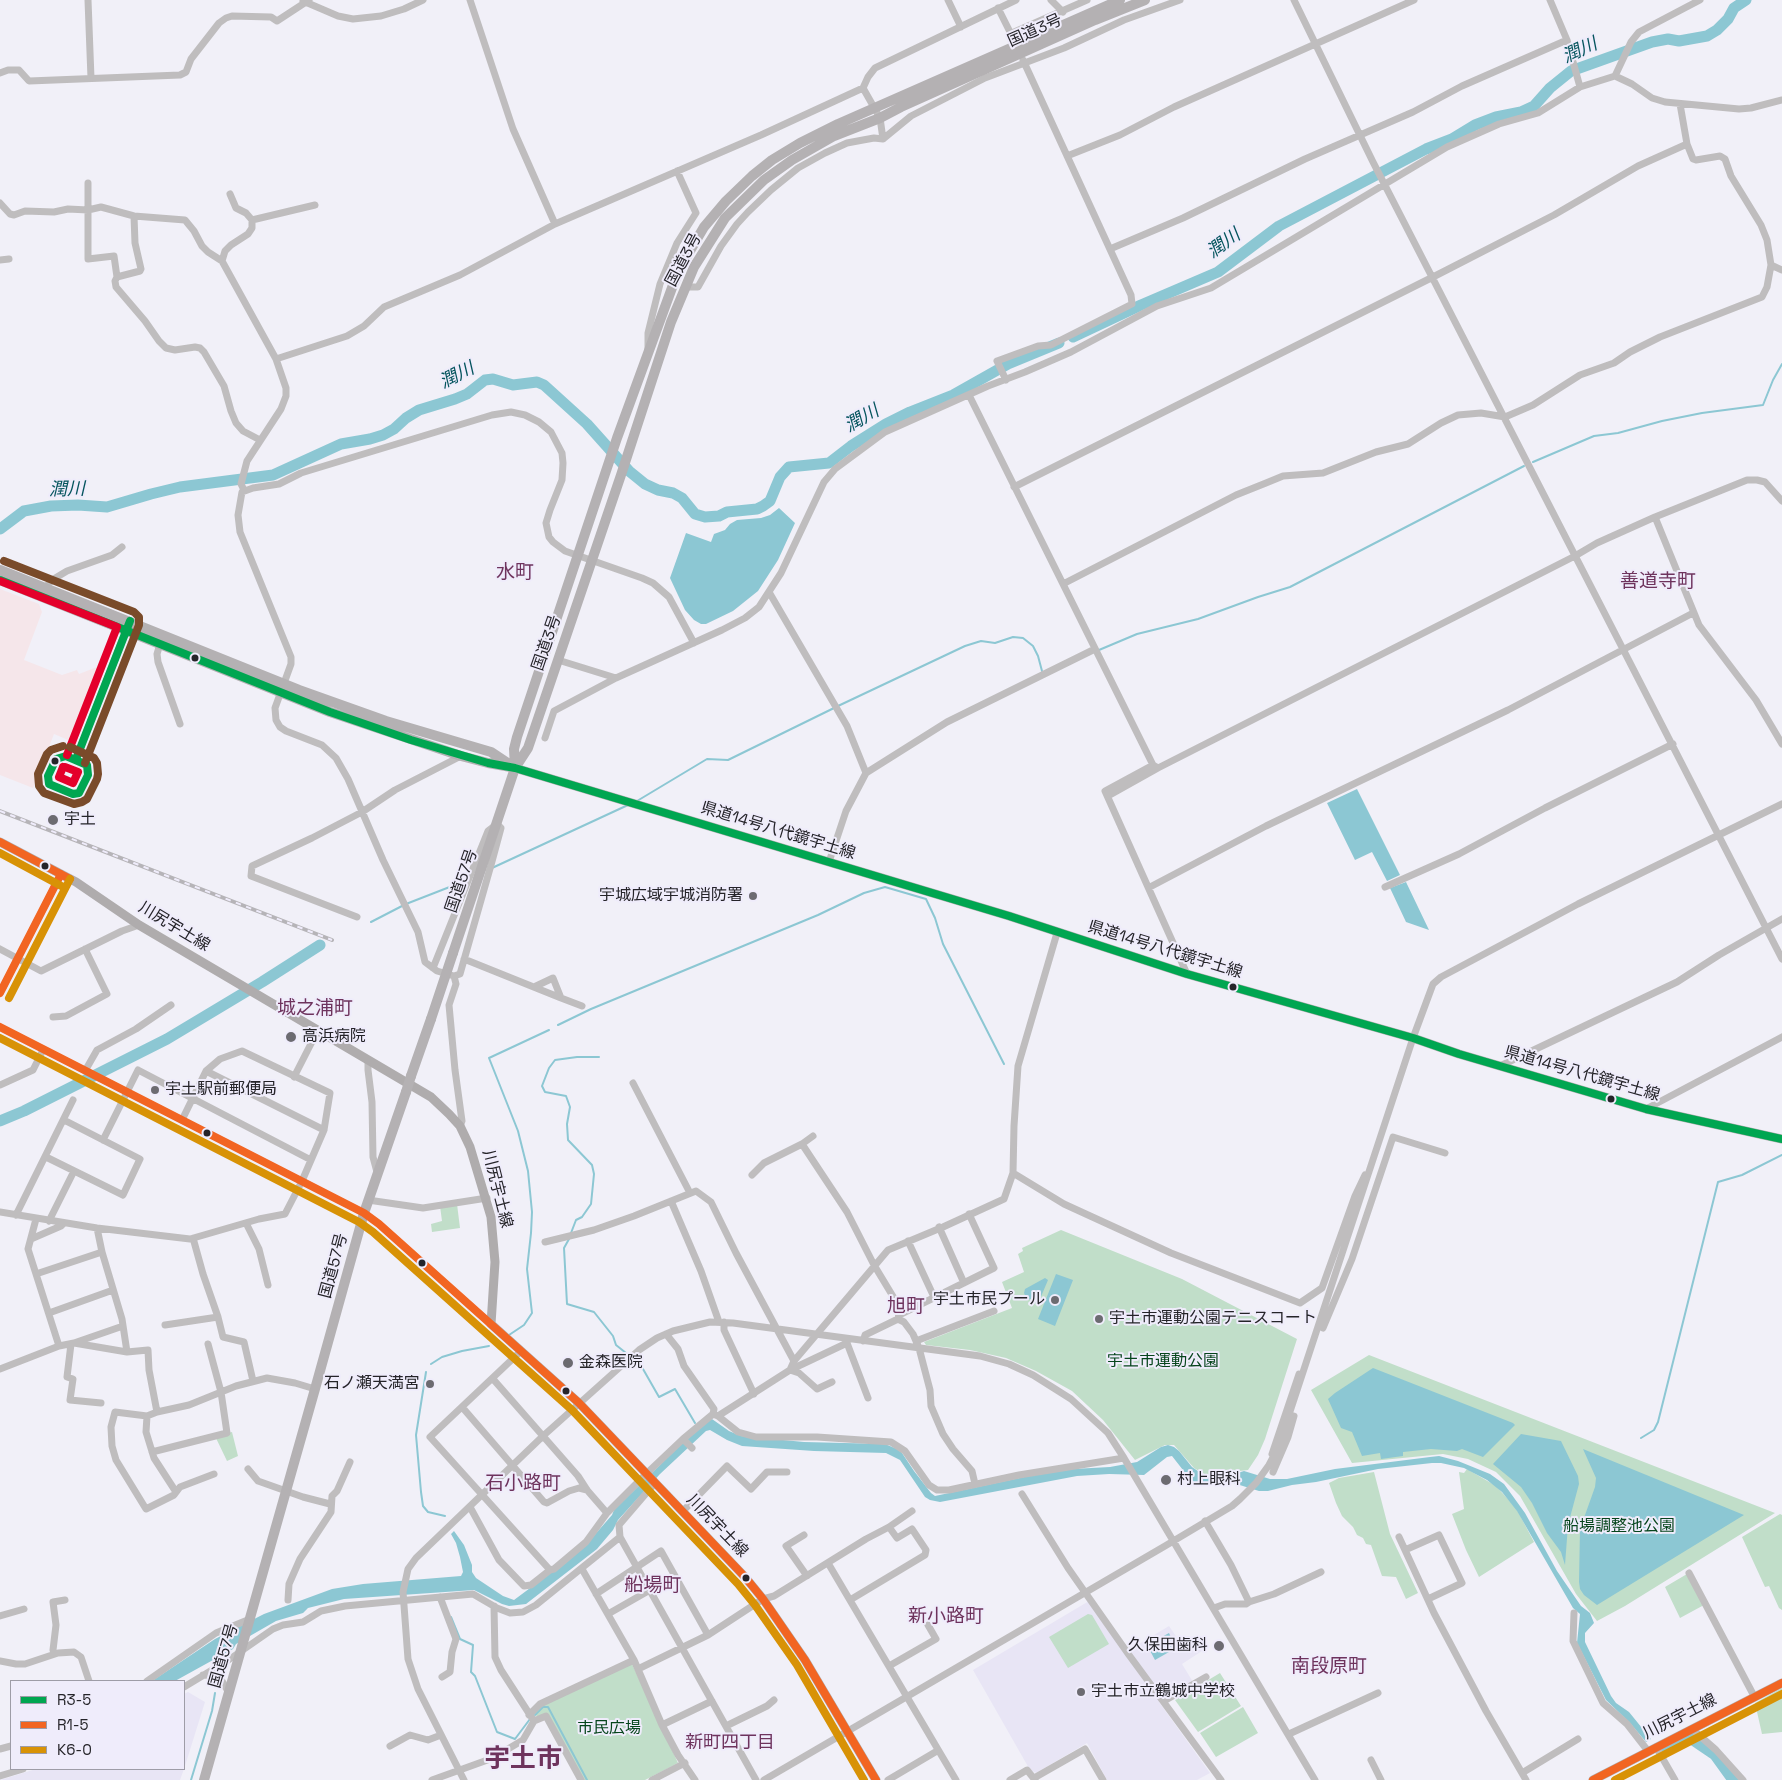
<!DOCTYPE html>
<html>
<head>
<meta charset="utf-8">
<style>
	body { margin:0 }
	#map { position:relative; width:1782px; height:1780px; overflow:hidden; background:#f1f0f8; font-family:"Space Grotesk",sans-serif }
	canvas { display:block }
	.legend { position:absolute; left:10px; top:1680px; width:175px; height:90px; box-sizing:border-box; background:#efecfb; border:1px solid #9e9ca7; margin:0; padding:6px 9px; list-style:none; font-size:15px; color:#252429 }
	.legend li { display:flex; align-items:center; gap:10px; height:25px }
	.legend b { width:25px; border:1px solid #9e9ca7 }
</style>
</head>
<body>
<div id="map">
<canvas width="1782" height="1780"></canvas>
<ul class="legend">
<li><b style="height:6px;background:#00a651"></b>R3-5</li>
<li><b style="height:6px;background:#f26522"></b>R1-5</li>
<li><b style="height:6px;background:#d89206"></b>K6-0</li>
</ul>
</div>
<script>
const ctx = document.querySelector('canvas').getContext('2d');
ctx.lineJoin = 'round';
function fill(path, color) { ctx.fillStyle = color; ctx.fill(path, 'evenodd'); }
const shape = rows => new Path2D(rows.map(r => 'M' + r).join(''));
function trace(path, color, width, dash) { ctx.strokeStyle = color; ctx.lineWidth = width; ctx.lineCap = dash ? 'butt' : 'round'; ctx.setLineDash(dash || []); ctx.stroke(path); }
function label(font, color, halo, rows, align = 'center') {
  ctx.font = font + ' "Space Grotesk","Noto Sans JP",sans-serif'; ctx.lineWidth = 4; ctx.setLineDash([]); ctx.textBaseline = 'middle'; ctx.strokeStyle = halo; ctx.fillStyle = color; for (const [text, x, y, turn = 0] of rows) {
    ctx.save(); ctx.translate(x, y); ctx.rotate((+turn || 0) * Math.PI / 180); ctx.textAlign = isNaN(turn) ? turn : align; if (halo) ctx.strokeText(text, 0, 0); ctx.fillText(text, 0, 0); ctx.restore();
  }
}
fill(shape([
	[0,589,39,604,42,612,24,660,62,675,77,670,79,674,102,665,73,742,54,734,33,788,0,775]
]), '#f5e6ea');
fill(shape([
	[1089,1601,1124,1653,1169,1626,1184,1648,1196,1642,1202,1651,1182,1664,1193,1682,1159,1702,1210,1773,1197,1780,1107,1780,1087,1743,1036,1773,1030,1770,973,1670],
	[188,1692,205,1702,184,1769,184,1694],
	[36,1769,184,1769,180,1780,0,1780]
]), '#e8e5f5');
fill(shape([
	[457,1204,460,1228,432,1232,431,1224,442,1221,440,1206],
	[1061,1230,1182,1279,1297,1339,1265,1439,1258,1455,1248,1470,1206,1475,1194,1468,1174,1445,1165,1445,1135,1460,1103,1420,1072,1391,1036,1371,1006,1358,970,1350,926,1345,924,1342,1012,1308,1002,1282,1024,1272,1018,1254,1023,1251,1022,1248],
	[1369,1355,1775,1513,1625,1606,1597,1621,1576,1594,1520,1496,1496,1472,1468,1459,1443,1454,1352,1463,1311,1390],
	[232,1432,238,1456,227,1461,215,1436],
	[1467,1469,1496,1486,1516,1508,1534,1542,1479,1577,1466,1550,1452,1514,1464,1509,1459,1472,1464,1473],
	[1374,1472,1390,1534,1418,1593,1406,1599,1396,1577,1382,1576,1371,1545,1366,1544,1363,1538,1357,1535,1353,1527,1342,1516,1336,1503,1329,1483,1339,1478],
	[1780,1514,1782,1515,1782,1610,1779,1608,1769,1586,1765,1587,1742,1537],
	[1687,1574,1704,1605,1680,1618,1665,1587],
	[1088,1614,1092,1615,1109,1644,1068,1668,1049,1637],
	[632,1664,678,1763,645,1780,583,1780,547,1714,539,1717,535,1715,536,1711,543,1705],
	[1220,1673,1241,1706,1198,1732,1175,1700],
	[1782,1688,1782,1732,1762,1734,1755,1703],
	[1243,1707,1258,1733,1216,1757,1200,1733]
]), '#c1dec9');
fill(shape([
	[779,508,795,523,778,560,758,591,733,611,706,624,701,624,694,620,685,610,670,578,686,533,711,542,714,534,725,530,730,524,737,520,761,518,770,515],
	[1357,789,1400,875,1387,881,1372,852,1355,860,1327,803],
	[1406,882,1429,930,1406,922,1390,888],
	[1056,1274,1073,1280,1055,1326,1038,1319],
	[1045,1278,1048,1280,1040,1299,1034,1298,1027,1300,1024,1293,1025,1289],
	[1373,1368,1513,1423,1515,1425,1483,1457,1462,1449,1457,1451,1431,1449,1403,1452,1403,1456,1381,1459,1380,1453,1362,1456,1352,1432,1341,1428,1328,1399,1335,1393],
	[712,1419,729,1431,741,1436,804,1442,885,1444,897,1449,902,1453,914,1471,931,1493,935,1496,1029,1476,1073,1469,1110,1467,1137,1462,1161,1447,1168,1445,1174,1447,1179,1451,1192,1467,1205,1476,1212,1477,1231,1475,1244,1471,1270,1479,1287,1479,1335,1469,1430,1457,1439,1456,1458,1461,1490,1474,1504,1484,1525,1513,1557,1571,1581,1606,1590,1613,1594,1623,1585,1633,1585,1642,1611,1696,1616,1703,1629,1712,1651,1739,1646,1742,1630,1723,1606,1700,1577,1643,1580,1614,1573,1608,1517,1511,1502,1492,1487,1480,1464,1468,1441,1463,1432,1463,1378,1469,1316,1482,1292,1485,1268,1491,1259,1491,1230,1482,1212,1485,1197,1484,1190,1479,1172,1456,1167,1457,1144,1475,1109,1474,1077,1476,940,1502,930,1500,925,1497,900,1460,886,1453,814,1451,742,1446,727,1440,710,1430,706,1431,660,1474,618,1520,613,1530,597,1549,526,1604,509,1606,502,1604,474,1590,344,1599,308,1608,303,1613,276,1621,236,1644,233,1649,175,1681,152,1681,215,1639,264,1614,332,1589,363,1584,461,1576,463,1572,460,1557,456,1543,451,1534,454,1531,464,1545,472,1565,472,1572,476,1578,503,1596,514,1600,565,1562,591,1539,612,1515,614,1510,702,1424],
	[1521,1434,1561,1441,1578,1476,1579,1484,1568,1525,1565,1565,1561,1552,1547,1533,1532,1503,1521,1487,1493,1464],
	[1583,1449,1744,1515,1597,1605,1584,1595,1580,1589,1579,1582,1580,1529,1595,1487,1596,1478],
	[1169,1633,1176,1648,1155,1660,1147,1645]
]), '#8cc7d3');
trace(shape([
	[1533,462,1594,436,1618,433,1662,421,1702,413,1763,405,1773,380,1782,364],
	[1099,650,1137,634,1198,619,1258,597,1290,587,1524,466],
	[838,706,965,646,981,641,995,643,1013,637,1023,638,1033,646,1038,656,1042,671],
	[637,801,707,759,728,760,834,708],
	[492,868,628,805],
	[406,904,465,881],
	[371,922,402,906],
	[558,1025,591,1009,818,915,864,893,885,887,926,899,935,918,943,944,1004,1064],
	[571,1233,576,1220,582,1217,591,1204,594,1174,592,1165,568,1140,567,1124,570,1107,566,1096,545,1092,542,1086,549,1068,555,1060,577,1057,599,1057],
	[569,1239,564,1248,567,1304,594,1312,613,1336,616,1345,626,1353],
	[509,1335,524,1325,532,1313,527,1269,531,1233,532,1212,528,1171,518,1131,489,1058,549,1030],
	[639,1362,659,1397,675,1389,695,1423],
	[431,1364,442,1357,462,1351,489,1346],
	[426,1372,416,1435,421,1492,423,1506,428,1512,445,1516],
	[1641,1438,1654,1430,1658,1422,1718,1182,1742,1175,1782,1155],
	[451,1617,460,1639,473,1645,471,1672,475,1676,497,1732,515,1739,530,1719],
	[535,1715,543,1707,548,1707,587,1780],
	[191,1780,212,1711,215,1693]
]), '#8cc7d3', 2);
trace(shape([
	[1073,337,1141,305,1218,272,1279,226,1426,149,1452,139,1475,125,1496,117,1521,112,1534,106,1550,88,1571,71,1652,42,1668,39,1679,41,1707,36,1717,30,1728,19,1734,8,1746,0],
	[0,529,24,511,51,506,78,505,107,507,151,494,180,487,273,475,341,444,370,439,383,435,394,429,406,418,419,410,455,399,467,394,485,380,493,379,513,385,537,382,544,385,587,424,629,471,645,484,658,490,673,493,682,498,695,514,705,517,719,516,727,512,757,509,763,506,770,501,780,477,789,467,829,463,851,446,886,424,910,412,953,395,1008,364,1059,343],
	[0,1121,24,1111,167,1039,262,982,320,945],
	[1664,1752,1690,1738,1715,1755,1733,1780]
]), '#8cc7d3', 11);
trace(shape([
	[88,0,91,78],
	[470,0,513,129,555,224],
	[948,0,961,27],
	[1051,0,1063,12],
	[1294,0,1373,162,1782,959],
	[1550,0,1567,40,1580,87],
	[303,1,338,16,353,19,381,16,404,9,423,0],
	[998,8,1018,48],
	[1012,33,1087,0],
	[0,73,8,70,19,70,29,81,180,75,186,72,191,59,219,23,226,18,232,16,271,17,277,21,309,0],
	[1615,76,1631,42,1639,32,1700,0],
	[863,88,880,118,883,139],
	[1067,156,1120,135,1174,107,1414,0],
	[88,183,88,259,114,256,117,277],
	[0,203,10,214,14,215,25,211,54,212,68,209,88,210,101,207,134,216,185,220,194,231,202,246,208,252,222,261,276,359,286,388,286,396,281,409,247,461,241,484,244,490],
	[134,216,135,243,141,269,140,271,117,277,115,281,116,287,145,321,159,341,166,348,175,350,195,347,200,348,204,352,224,386,231,411,236,423,243,431,260,440],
	[252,220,315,205],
	[1110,249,1183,218,1305,159,1413,112,1462,86,1567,40],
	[0,260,9,259],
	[222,261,225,251,231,245,248,234,252,228,252,220,246,213,236,208,230,194],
	[1771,265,1782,270],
	[685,287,698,287,721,246,737,224,748,212,771,190,798,168,825,153,847,143,863,140,874,138,883,139,911,116,985,78,1064,48,1124,20,1180,0],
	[648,349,648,333,660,284,677,243,696,213,677,171],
	[276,359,347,336,364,326,384,307,460,275,555,224,761,135,863,88,868,77,875,68,1016,0],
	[1006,380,997,361,1038,346,1051,345,1132,304,1131,295,1023,60],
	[969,395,1153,765,1158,768,1575,556,1597,543,1655,517,1747,480,1757,480,1765,482,1782,501],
	[1014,487,1433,277,1554,215,1638,166,1687,144,1680,104],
	[1655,517,1699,625,1756,700,1782,744],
	[1063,584,1236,495,1266,483,1283,476,1323,473,1376,452,1408,444,1441,423,1458,415,1481,413,1505,417,1533,405,1580,375,1614,363,1630,352,1660,337,1762,297,1767,287,1771,265,1767,240,1761,225,1731,176,1725,159,1720,156,1696,160,1693,159,1687,144],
	[45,588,52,580,67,571,112,555,122,547],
	[769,592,847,726,866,773],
	[160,644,157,654,158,662,180,724],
	[558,660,616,678],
	[545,738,554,711,616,678,722,630,745,618,759,607,781,573,824,482,835,469,885,432,988,386,1025,372,1071,352,1157,306,1211,288,1447,147,1499,124,1538,113,1580,87,1615,76,1632,84,1652,98,1665,102,1739,109,1751,108,1782,100],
	[76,759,127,628],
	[1153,765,1105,791,1187,974],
	[1108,796,1158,768],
	[829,862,846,811,866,773,947,722,1095,649],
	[1150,887,1266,826,1508,710,1693,613],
	[1385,887,1459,854,1545,808,1673,744],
	[357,917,251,876,252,866,312,838,362,812,395,790,461,756],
	[1057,933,1018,1066,1014,1126,1013,1173,1064,1204,1171,1253,1300,1303,1322,1288,1355,1196,1365,1175],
	[0,949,41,971,122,931,139,925],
	[464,959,561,998,553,978,534,987],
	[433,968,488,831,497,824,501,828,491,865,460,974,454,976],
	[0,993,61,874],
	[561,998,582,1006],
	[53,1017,66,1016,107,994,85,949],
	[0,1027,364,1213,379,1224,491,1324],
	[368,1060,368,1070,372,1102,373,1157,377,1172],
	[1500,1066,1677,982,1719,955,1782,919],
	[85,1071,97,1050,136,1029,171,1005],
	[206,1071,324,1130],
	[294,1077,318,1030],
	[633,1083,690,1193],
	[0,1085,33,1070,43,1050],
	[1646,1109,1782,1037],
	[460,1126,462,1121,455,1070,449,1005,456,984,454,976,437,971,425,962,418,932,383,860,348,779,336,758,322,745,286,731,280,727,276,720,275,708,291,664,291,657,240,532,238,515,242,492,253,488,279,484,301,473,492,415,511,412,525,415,539,422,551,432,562,453,563,463,562,480,550,510,546,523,549,537,553,542,565,551,642,578,653,583,669,597,694,643],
	[103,1140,138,1070,311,1160],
	[802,1144,813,1136],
	[46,1157,123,1195,140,1159,64,1120],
	[752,1175,764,1163,802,1144,847,1212,874,1265,900,1308,898,1319,865,1335,863,1341],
	[368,1200,423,1208,487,1198],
	[671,1201,701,1271,719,1322],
	[0,1212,97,1228,190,1239,259,1219,285,1214,302,1181,324,1130,330,1093,242,1051,220,1059,206,1071,182,1120],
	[16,1215,73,1100],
	[36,1219,28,1249,59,1346,74,1343,127,1352,148,1350,149,1370,157,1412],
	[49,1221,74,1171],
	[246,1223,259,1249,268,1285],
	[939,1227,964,1283],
	[97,1228,102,1252,122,1319,127,1352],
	[31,1239,61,1226,64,1223],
	[908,1241,934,1297],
	[545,1242,594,1230,634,1216,696,1191,711,1202,736,1253,794,1361],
	[36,1274,102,1252],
	[49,1313,113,1290],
	[899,1315,994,1268,969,1214],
	[218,1317,223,1337,244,1342,253,1381],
	[898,1319,904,1322,913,1334,919,1348,930,1390,931,1406,943,1434,953,1449,972,1471,975,1484],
	[724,1322,724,1330,754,1394],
	[165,1325,218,1317,203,1274,193,1238],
	[1323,1328,1352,1259,1393,1137,1445,1153],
	[666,1334,678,1349,684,1366,714,1409,713,1414],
	[916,1341,994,1311],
	[74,1343,123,1326],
	[847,1343,868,1398],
	[71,1344,67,1377,73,1379,70,1400,101,1403],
	[521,1351,430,1437,550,1570],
	[0,1369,59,1346],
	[790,1370,794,1361,888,1250,943,1227,1004,1199,1013,1173],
	[790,1370,799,1373,817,1389,832,1382],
	[493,1379,578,1476,587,1490,607,1513],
	[462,1407,544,1502,547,1503,569,1491,579,1488,587,1490],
	[147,1416,146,1432,154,1458,176,1492],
	[718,1416,790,1370,847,1343,847,1339],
	[683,1439,692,1448],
	[152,1452,227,1433,221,1392,208,1344],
	[1272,1454,1299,1374],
	[248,1469,258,1481,303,1497,330,1504],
	[1273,1472,1288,1437,1294,1416],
	[214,1474,180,1487,174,1495,146,1509,116,1460,112,1446,111,1427,115,1412,147,1416,157,1412,189,1405,236,1386,267,1378,295,1383,315,1389],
	[655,1483,619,1525,620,1537,756,1780],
	[1022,1494,1068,1568,1129,1655,1221,1780],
	[470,1507,499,1560,524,1586,531,1585,550,1570,554,1569,586,1542,607,1513,646,1474,683,1439,713,1414,718,1416,738,1432,756,1437,817,1437,891,1442,905,1451,929,1485,937,1490,949,1490,1019,1475,1124,1458],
	[683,1511,727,1466,751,1489,767,1472,787,1472],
	[1205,1521,1231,1565,1249,1602,1274,1594,1321,1572],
	[804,1535,786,1546,807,1576],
	[1399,1537,1434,1613,1486,1711,1526,1780],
	[1405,1550,1439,1535,1462,1583,1428,1599],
	[828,1563,956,1780],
	[582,1569,634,1660],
	[1689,1573,1754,1696],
	[596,1594,661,1551,708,1635],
	[440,1597,456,1639,452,1652,450,1672,442,1677],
	[288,1600,289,1584,300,1559,331,1512,332,1496,337,1491,350,1462],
	[850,1600,925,1555,926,1550,912,1529,897,1538,889,1527],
	[494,1606,495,1657,501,1670,532,1718],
	[1214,1608,1225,1604,1246,1604,1249,1602],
	[1574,1613,1573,1641,1603,1703,1627,1724,1648,1751],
	[608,1614,650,1590],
	[0,1616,24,1609],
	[54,1654,53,1650,56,1625,53,1602,65,1600],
	[0,1661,16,1664,25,1664,58,1653,74,1652,81,1657,89,1681],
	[889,1666,936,1639,928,1625],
	[638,1669,708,1635,763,1599,774,1596,866,1539,889,1527,912,1511],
	[203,1675,215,1676,222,1681,229,1693],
	[147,1681,216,1633,250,1619],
	[184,1687,227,1661,273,1629,283,1625,303,1622,321,1611,345,1606,473,1594,497,1608,510,1613,523,1612,536,1605,620,1537],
	[1164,1701,1206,1677],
	[529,1715,540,1704,634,1660,662,1725,678,1755,695,1780],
	[662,1725,712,1701],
	[726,1726,767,1706,774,1700],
	[1692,1729,1716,1750,1743,1780],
	[1289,1734,1378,1693],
	[390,1746,410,1735,428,1740,441,1735],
	[1656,1747,1675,1780],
	[0,1749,11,1746],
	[1371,1760,1381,1780],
	[1522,1773,1578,1739],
	[0,1776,23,1769],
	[1034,1778,1085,1749,1103,1780],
	[432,1780,493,1758,523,1740,534,1721,546,1716,581,1780],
	[464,1780,418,1689,408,1659,403,1592,408,1569,416,1558,543,1436,639,1350,657,1338,673,1331,710,1322,733,1323,980,1356,1009,1364,1033,1375,1071,1399,1108,1433,1124,1458,1315,1780],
	[652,1780,685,1763],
	[764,1780,1165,1546,1232,1506,1240,1499,1256,1483,1269,1465,1278,1448,1413,1038,1433,984,1441,977,1578,904,1782,804],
	[888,1780,937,1751],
	[1010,1780,1027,1770,1035,1780]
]), '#bfbdbe', 7);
trace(shape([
	[515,768,1009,916,1187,974,1413,1038,1459,1054,1646,1109,1782,1139],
	[0,842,76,882,139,925,431,1097,449,1114,460,1126,470,1147,491,1217,495,1262,491,1324,579,1403,745,1577,763,1599,805,1660,876,1780],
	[1593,1780,1782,1683]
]), '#afacad', 9);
trace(shape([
	[0,570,299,690,386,721,491,752,515,768],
	[0,580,330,712,461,756,488,763,511,767],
	[515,768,514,749,517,737,617,438,673,285,684,261,704,227,726,201,752,176,772,160,800,143,838,124,1120,0],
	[453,953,515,768,528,748,621,475,671,322,694,267,725,218,764,180,792,160,834,136,880,118,901,107,1095,20,1145,0],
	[411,1076,431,1019],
	[204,1780,315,1389,364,1213,406,1092]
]), '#b4b1b3', 10);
const rail = shape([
	[0,811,332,940]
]);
trace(rail, '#b6b4b8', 4);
trace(rail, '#efecfb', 2, [5.5]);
trace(shape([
	[431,1019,453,953],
	[406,1092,411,1076]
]), '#b4b1b3', 10);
trace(shape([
	[0,580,330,712,411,740,488,763,515,768,1009,916,1187,974,1413,1038,1459,1054,1646,1109,1782,1139],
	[66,756,87,765,88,775,79,793,73,794,49,784,48,776,56,759,66,756],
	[76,759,130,621]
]), '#00a651', 8);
trace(shape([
	[0,842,70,879],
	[0,993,61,874],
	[0,1027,364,1213,379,1224,579,1403,745,1577,763,1599,805,1660,876,1780],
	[1593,1780,1782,1683]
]), '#f26522', 8);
trace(shape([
	[0,853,65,888],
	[9,998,70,879],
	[0,1038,359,1222,373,1232,572,1410,738,1584,755,1605,797,1665,864,1780],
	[1615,1780,1782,1694]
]), '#d89206', 8);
trace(shape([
	[0,581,117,627,67,755],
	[63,767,65,767,78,772,73,783,59,777,63,767]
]), '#e4002b', 8);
trace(shape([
	[4,561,134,612,139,617,139,625,85,763],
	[63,746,51,750,47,754,38,774,39,786,44,793,74,804,82,802,87,799,97,779,98,774,97,763,94,758,70,747]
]), '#7a4b2a', 8);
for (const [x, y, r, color] of [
	[195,658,4.5,"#252429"],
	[55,761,4.5,"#252429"],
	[53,820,6,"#6c6b71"],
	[45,866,4.5,"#252429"],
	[753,896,5,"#6c6b71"],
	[1233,987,4.5,"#252429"],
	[291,1037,6,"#6c6b71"],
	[155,1090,5,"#6c6b71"],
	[1611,1099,4.5,"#252429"],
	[207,1133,4.5,"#252429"],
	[422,1263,4.5,"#252429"],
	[1055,1300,5,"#6c6b71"],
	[1099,1319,5,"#6c6b71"],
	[568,1363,6,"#6c6b71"],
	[430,1384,5,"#6c6b71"],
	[566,1391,4.5,"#252429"],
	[1166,1480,6,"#6c6b71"],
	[746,1578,4.5,"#252429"],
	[1219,1646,6,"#6c6b71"],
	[1081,1692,5,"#6c6b71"]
]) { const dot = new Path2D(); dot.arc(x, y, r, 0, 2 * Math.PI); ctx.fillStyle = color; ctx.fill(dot); trace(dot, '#efecfb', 2); }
label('16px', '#252429', '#efecfb', [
	["国道3号",1035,31,-24],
	["国道3号",684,260,-62],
	["国道3号",547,643,-71],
	["県道14号八代鏡宇土線",778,831,17],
	["国道57号",462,881,-71],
	["川尻宇土線",174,927,31],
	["県道14号八代鏡宇土線",1165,950,17],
	["県道14号八代鏡宇土線",1582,1074,16],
	["川尻宇土線",497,1189,76],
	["国道57号",334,1266,-75],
	["川尻宇土線",717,1526,46],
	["国道57号",224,1656,-74],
	["川尻宇土線",1680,1717,-27]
]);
label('16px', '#252429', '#efecfb', [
	["宇土",64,820],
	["宇城広域宇城消防署",743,896,"right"],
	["高浜病院",302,1037],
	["宇土駅前郵便局",165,1090],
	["宇土市民プール",1045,1300,"right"],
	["宇土市運動公園テニスコート",1109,1319],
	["金森医院",579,1363],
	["石ノ瀬天満宮",420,1384,"right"],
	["村上眼科",1177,1480],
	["久保田歯科",1208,1646,"right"],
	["宇土市立鶴城中学校",1091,1692]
], 'left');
label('16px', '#06451c', '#efecfb', [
	["宇土市運動公園",1163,1362],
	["船場調整池公園",1619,1527],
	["市民広場",609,1729]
]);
label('italic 18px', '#04545d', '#efecfb', [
	["潤川",1580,51,-25],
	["潤川",1224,244,-36],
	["潤川",457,376,-27],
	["潤川",862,419,-30],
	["潤川",67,490,-1]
]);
label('18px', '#6e335d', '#efecfb', [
	["新町四丁目",730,1743]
]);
label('19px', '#6e335d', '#efecfb', [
	["水町",515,573],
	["善道寺町",1658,582],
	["城之浦町",315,1009],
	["旭町",906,1307],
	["石小路町",523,1484],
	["船場町",653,1586],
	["新小路町",946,1617],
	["南段原町",1329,1667]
]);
label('bold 26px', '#6e335d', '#efecfb', [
	["宇土市",523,1760]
]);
</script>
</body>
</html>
